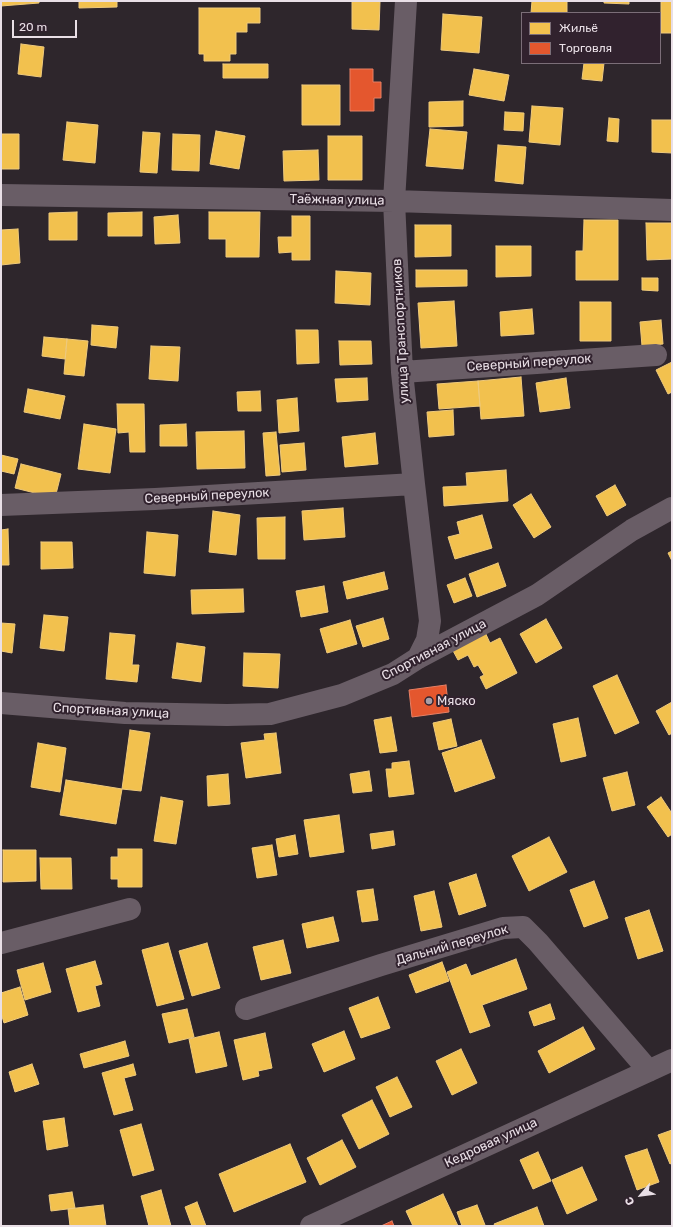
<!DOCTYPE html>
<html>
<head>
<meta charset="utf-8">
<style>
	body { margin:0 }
	#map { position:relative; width:673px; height:1227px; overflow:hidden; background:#2e262c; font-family:Rubik,sans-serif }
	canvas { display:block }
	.frame { position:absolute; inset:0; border:2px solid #e9dfe6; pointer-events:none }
	.legend { position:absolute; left:521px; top:12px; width:140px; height:52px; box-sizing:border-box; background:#31222e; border:1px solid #7b6e78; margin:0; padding:5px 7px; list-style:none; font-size:12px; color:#e9dfe6 }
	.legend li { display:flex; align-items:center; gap:8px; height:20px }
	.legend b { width:20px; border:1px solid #7b6e78 }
	.north { position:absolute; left:621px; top:1175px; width:40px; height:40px; -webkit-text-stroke:3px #31222e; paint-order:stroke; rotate:242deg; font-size:11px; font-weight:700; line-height:16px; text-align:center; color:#e9dfe6 }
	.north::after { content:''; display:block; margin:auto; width:14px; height:18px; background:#e9dfe6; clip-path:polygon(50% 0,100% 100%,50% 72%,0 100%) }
	.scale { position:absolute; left:12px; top:20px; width:65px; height:18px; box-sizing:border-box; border:2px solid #e9dfe6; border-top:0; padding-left:5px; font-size:12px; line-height:14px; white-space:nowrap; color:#e9dfe6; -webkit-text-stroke:3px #31222e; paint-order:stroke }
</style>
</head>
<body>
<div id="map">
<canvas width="673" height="1227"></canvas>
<div class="frame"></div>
<ul class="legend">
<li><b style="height:11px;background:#f2c14e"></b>Жильё</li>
<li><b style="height:11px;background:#e4572e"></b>Торговля</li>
</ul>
<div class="north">С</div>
<div class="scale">20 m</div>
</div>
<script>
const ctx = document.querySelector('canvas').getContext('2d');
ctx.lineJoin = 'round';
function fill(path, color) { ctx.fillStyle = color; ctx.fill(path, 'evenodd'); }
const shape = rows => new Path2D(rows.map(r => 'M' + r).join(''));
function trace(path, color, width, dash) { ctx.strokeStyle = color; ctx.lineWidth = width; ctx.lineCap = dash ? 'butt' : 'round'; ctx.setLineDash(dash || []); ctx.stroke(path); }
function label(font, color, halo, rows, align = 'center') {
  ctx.font = font + ' Rubik,sans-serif'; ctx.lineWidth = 4; ctx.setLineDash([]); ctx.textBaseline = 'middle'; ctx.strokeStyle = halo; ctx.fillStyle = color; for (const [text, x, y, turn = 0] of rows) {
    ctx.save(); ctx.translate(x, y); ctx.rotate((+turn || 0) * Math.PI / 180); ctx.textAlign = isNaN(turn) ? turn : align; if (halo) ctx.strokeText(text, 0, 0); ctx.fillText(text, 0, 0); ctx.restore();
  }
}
const homes = shape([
	[1,1,39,1,39,3,1,6,1,1],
	[79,1,117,1,117,7,79,8,79,1],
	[352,1,380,1,379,30,352,29,352,1],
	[532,1,567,1,567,13,531,13,532,1],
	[604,1,629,1,629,4,604,3,604,1],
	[661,1,672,1,672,33,661,33,661,1],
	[199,8,260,8,260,23,247,23,247,32,236,32,236,54,230,54,230,61,204,61,204,54,199,54,199,8],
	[443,14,482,17,479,53,441,50,443,14],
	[21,44,44,47,41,77,18,74,21,44],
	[584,63,604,63,602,81,582,79,584,63],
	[223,64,268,64,268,78,223,78,223,64],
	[474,69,509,75,504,101,469,95,474,69],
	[302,85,340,85,340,125,302,125,302,85],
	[463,101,463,126,429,127,429,102,463,101],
	[532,106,563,108,560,145,529,142,532,106],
	[505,112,524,113,523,131,504,130,505,112],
	[609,118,619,119,618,142,607,141,609,118],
	[652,120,672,120,672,153,652,152,652,120],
	[67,122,98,125,95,163,63,160,67,122],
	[430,129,467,132,463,169,426,166,430,129],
	[216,131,245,136,239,169,210,164,216,131],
	[143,132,160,133,157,173,140,172,143,132],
	[1,134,19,134,19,169,1,169,1,134],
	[173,134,200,135,199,171,172,170,173,134],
	[328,136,362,136,362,180,328,180,328,136],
	[498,145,526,147,523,184,495,181,498,145],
	[318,150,319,180,284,181,283,151,318,150],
	[77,212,77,240,49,240,49,213,77,212],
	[142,212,142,236,108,236,108,213,142,212],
	[209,212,260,212,259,257,226,257,226,239,209,239,209,212],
	[178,215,180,243,155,244,154,217,178,215],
	[292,216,310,216,310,260,292,260,292,252,279,253,278,237,292,237,292,216],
	[584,220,618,220,618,280,576,280,576,251,583,251,584,220],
	[646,223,672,223,672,259,647,260,646,223],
	[415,225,451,225,451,256,415,257,415,225],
	[18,229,20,263,1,265,1,230,18,229],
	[496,246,531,246,531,276,496,277,496,246],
	[416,270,467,270,467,286,416,287,416,270],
	[336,271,371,273,370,305,335,303,336,271],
	[642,278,658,278,658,291,642,290,642,278],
	[454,301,457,346,421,348,418,303,454,301],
	[580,302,611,302,611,341,580,341,580,302],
	[532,309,534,334,501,336,500,312,532,309],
	[661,320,663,344,642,346,640,322,661,320],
	[92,325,118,327,116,348,91,345,92,325],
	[296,330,318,330,319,363,297,364,296,330],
	[44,337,67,339,65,359,42,356,44,337],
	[67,339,88,341,84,376,64,374,67,339],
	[339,341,371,341,372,364,340,365,339,341],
	[151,346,180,347,178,381,149,379,151,346],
	[672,362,672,392,668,394,656,370,672,362],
	[521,377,524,416,481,419,478,381,521,377],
	[367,378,368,400,337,402,335,379,367,378],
	[566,378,570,408,540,412,536,383,566,378],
	[478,381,480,406,439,409,437,384,478,381],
	[28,389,65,396,60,419,24,412,28,389],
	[260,391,261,411,238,411,237,392,260,391],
	[297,398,299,431,279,433,277,400,297,398],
	[117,404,144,404,145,452,130,452,129,432,118,433,117,404],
	[453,410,454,435,429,437,427,412,453,410],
	[84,424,116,429,110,473,78,469,84,424],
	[186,424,187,446,160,446,160,425,186,424],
	[244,431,245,468,197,469,196,432,244,431],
	[276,432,280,475,266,476,263,433,276,432],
	[375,433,378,464,345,467,342,437,375,433],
	[304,443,306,470,282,472,280,445,304,443],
	[1,455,18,459,14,474,1,471,1,455],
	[21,464,61,474,55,498,15,488,21,464],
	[506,470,508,501,444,506,443,487,467,486,466,473,506,470],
	[615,485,626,505,607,516,596,496,615,485],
	[531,494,551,527,534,538,513,505,531,494],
	[343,508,345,537,304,540,302,511,343,508],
	[213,511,240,515,236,555,209,552,213,511],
	[482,515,492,548,455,559,448,537,460,534,457,522,482,515],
	[285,517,285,559,258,559,257,518,285,517],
	[8,529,9,565,1,565,1,530,8,529],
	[147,532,178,535,175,576,144,573,147,532],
	[41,542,72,542,73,568,41,569,41,542],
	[672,551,672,561,668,553,672,551],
	[498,563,506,586,477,597,469,574,498,563],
	[384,572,388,589,347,599,343,582,384,572],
	[465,578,472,596,454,603,447,585,465,578],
	[324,586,328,612,301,617,296,591,324,586],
	[243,589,244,612,192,614,191,590,243,589],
	[44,615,68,617,64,651,40,648,44,615],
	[383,618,389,639,363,647,356,626,383,618],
	[546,619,562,648,536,663,520,634,546,619],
	[350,620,357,644,327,653,320,629,350,620],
	[1,623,15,624,12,653,1,651,1,623],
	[484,630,490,643,500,638,517,673,486,689,480,677,484,675,478,665,474,667,468,655,458,660,451,647,484,630],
	[110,633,135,635,132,665,139,665,137,682,106,679,110,633],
	[177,643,205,647,201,682,172,678,177,643],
	[244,653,280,654,278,688,243,686,244,653],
	[617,675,639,723,615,734,593,686,617,675],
	[672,702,672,733,669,735,656,711,672,702],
	[391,717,397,751,380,753,374,720,391,717],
	[578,718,586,756,561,762,553,724,578,718],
	[451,719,457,746,439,750,433,723,451,719],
	[130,730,150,733,141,791,122,789,130,730],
	[276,733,281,773,246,778,241,743,265,740,264,734,276,733],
	[481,740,495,778,455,792,442,753,481,740],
	[38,743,66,748,60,792,31,787,38,743],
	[409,761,414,794,389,797,386,769,392,769,392,763,409,761],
	[369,771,372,791,353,793,350,774,369,771],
	[627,772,635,805,612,811,603,778,627,772],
	[228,774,230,804,208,806,207,776,228,774],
	[66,780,122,789,116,824,60,815,66,780],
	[161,797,183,801,176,844,154,841,161,797],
	[661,797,671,812,672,811,672,834,668,837,647,807,661,797],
	[339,815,344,852,310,857,304,820,339,815],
	[393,831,395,845,372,849,370,834,393,831],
	[295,835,298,854,279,857,276,839,295,835],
	[549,837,567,872,529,891,512,856,549,837],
	[272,845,277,875,257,878,252,848,272,845],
	[118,849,142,849,142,887,118,887,118,879,111,879,111,857,118,857,118,849],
	[3,850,36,850,36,881,3,882,3,850],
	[40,858,71,858,72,889,41,889,40,858],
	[476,874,486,906,459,915,449,883,476,874],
	[594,881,608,918,584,927,570,890,594,881],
	[373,889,378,920,362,922,357,891,373,889],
	[434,891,442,927,421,931,414,896,434,891],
	[649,910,663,951,638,959,625,918,649,910],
	[333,917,339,941,307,948,302,924,333,917],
	[283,940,291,973,261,980,253,947,283,940],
	[168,943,184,999,157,1006,142,950,168,943],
	[207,943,220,988,192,996,179,951,207,943],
	[516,959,527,989,482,1005,490,1026,470,1033,447,972,466,964,471,976,516,959],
	[95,961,102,984,95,986,100,1006,78,1012,66,969,95,961],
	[442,962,449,981,416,993,409,975,442,962],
	[43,963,51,992,25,1000,17,970,43,963],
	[20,987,28,1015,4,1023,1,1013,1,993,20,987],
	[378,997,390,1028,361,1038,349,1008,378,997],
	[550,1004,555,1019,534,1026,529,1012,550,1004],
	[187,1009,194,1037,169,1043,162,1014,187,1009],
	[583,1027,595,1049,549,1073,538,1051,583,1027],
	[344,1031,355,1059,324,1072,312,1044,344,1031],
	[219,1032,227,1066,196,1073,189,1039,219,1032],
	[265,1033,272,1068,258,1071,259,1076,243,1080,234,1040,265,1033],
	[125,1041,129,1056,84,1068,80,1054,125,1041],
	[461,1049,477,1083,452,1095,436,1061,461,1049],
	[32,1064,39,1084,15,1092,9,1072,32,1064],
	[133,1064,136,1075,124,1078,133,1110,114,1115,102,1073,133,1064],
	[397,1077,412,1107,390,1117,376,1087,397,1077],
	[372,1100,389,1134,359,1149,342,1115,372,1100],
	[64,1118,68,1146,47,1150,43,1121,64,1118],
	[141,1124,154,1170,133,1176,120,1130,141,1124],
	[672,1130,672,1163,670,1164,658,1135,672,1130],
	[342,1140,356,1167,320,1185,307,1158,342,1140],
	[290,1144,306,1182,234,1212,219,1174,290,1144],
	[647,1149,659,1182,637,1190,625,1156,647,1149],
	[538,1152,551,1181,533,1189,520,1160,538,1152],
	[582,1167,597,1200,567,1214,552,1180,582,1167],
	[161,1190,171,1226,149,1226,141,1196,161,1190],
	[72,1192,75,1208,51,1211,49,1195,72,1192],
	[443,1194,458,1226,413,1226,406,1211,443,1194],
	[197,1202,206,1226,192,1226,185,1207,197,1202],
	[103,1205,106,1226,70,1226,68,1209,103,1205],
	[477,1205,485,1225,482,1226,462,1226,457,1212,477,1205],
	[537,1207,544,1226,495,1226,494,1224,537,1207]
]);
fill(homes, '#f2c14e');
trace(homes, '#efca7c', 1);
const shops = shape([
	[350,69,373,69,373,82,381,82,381,98,374,98,374,111,350,111,350,69],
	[446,685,449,712,412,717,409,690,446,685],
	[392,1221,394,1226,381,1226,392,1221]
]);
fill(shops, '#e4572e');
trace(shops, '#e68065', 1);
trace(shape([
	[406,1,394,201,402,372,414,484,430,621,427,640,418,658],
	[1,195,394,201,672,210],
	[402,372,656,355],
	[1,505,155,499,414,484],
	[1,703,125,713,227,715,270,714,342,695,393,674,418,658,537,595,632,530,672,508],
	[1,943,130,909],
	[246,1009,381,965,503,928,523,927,538,942,649,1071],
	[311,1226,672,1060]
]), '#695d66', 22);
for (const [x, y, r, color] of [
	[429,701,4,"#a89ea5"]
]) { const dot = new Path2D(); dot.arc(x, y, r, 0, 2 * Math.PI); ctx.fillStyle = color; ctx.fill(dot); trace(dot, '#31222e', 1.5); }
label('13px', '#e9dfe6', '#31222e', [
	["Таёжная улица",337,200,1],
	["улица Транспортников",401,331,-93],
	["Северный переулок",529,363,-4],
	["Северный переулок",207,496,-3],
	["Спортивная улица",434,650,-28],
	["Спортивная улица",111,711,3],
	["Дальний переулок",452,945,-16],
	["Кедровая улица",491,1143,-25]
]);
label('13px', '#e9dfe6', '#31222e', [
	["Мяско",437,701]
], 'left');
</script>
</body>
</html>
